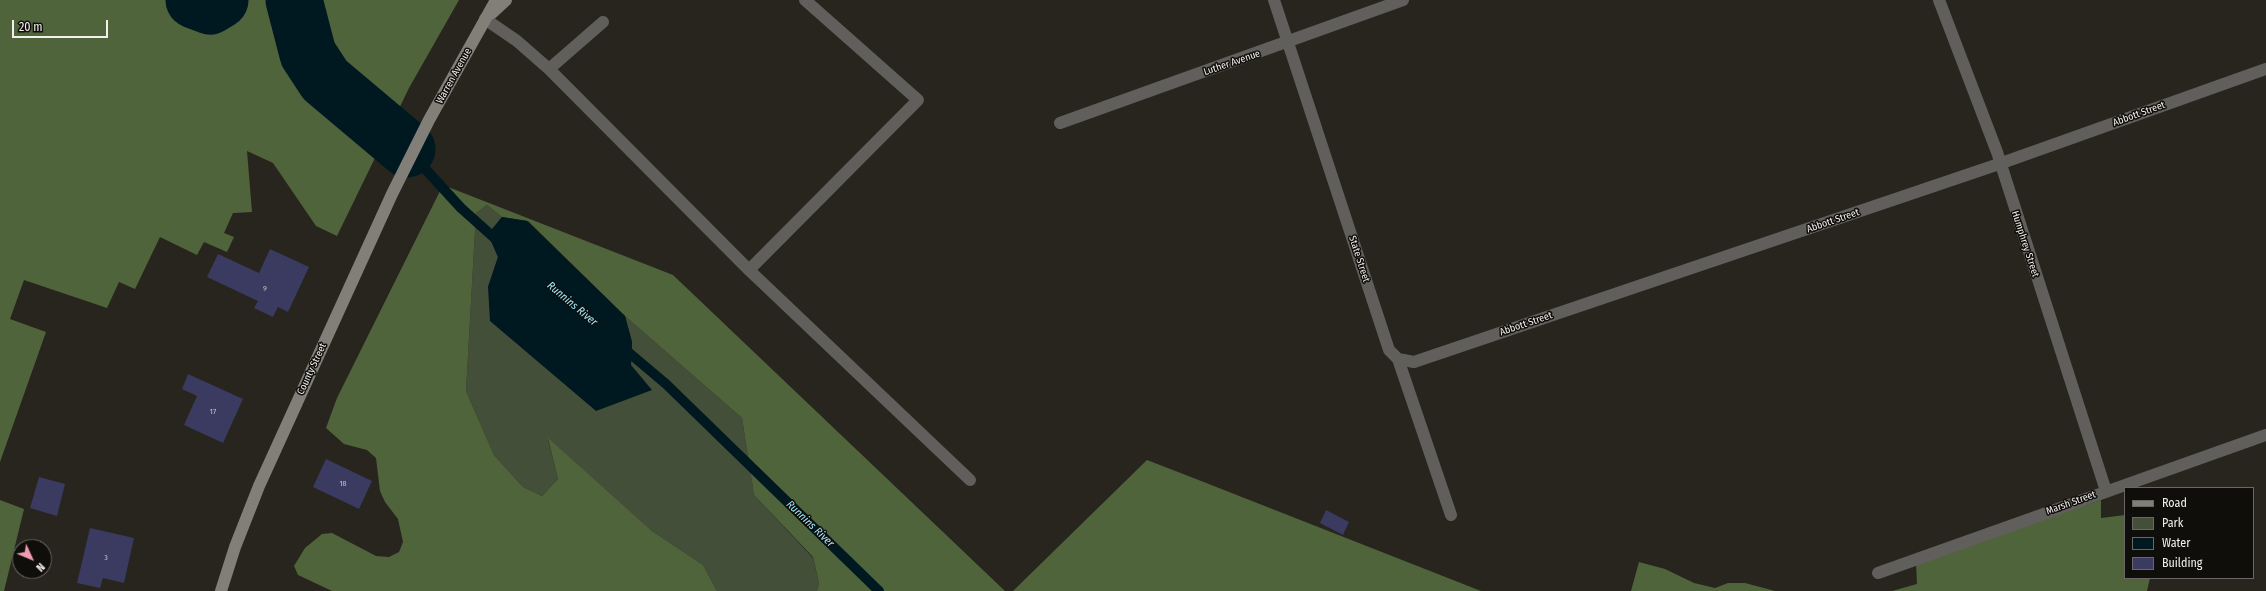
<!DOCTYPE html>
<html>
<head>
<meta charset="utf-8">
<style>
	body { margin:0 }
	#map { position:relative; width:2266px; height:591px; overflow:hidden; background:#27251d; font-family:"Fira Sans Condensed",sans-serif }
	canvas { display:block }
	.legend { position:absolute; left:2124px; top:487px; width:130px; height:92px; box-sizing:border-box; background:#0f0e0b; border:1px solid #6a6865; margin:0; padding:5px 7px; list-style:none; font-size:12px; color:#f2f0eb }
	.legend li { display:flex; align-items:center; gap:8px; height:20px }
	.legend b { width:20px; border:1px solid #6a6865 }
	.north { position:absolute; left:12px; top:539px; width:40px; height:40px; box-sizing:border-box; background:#0f0e0b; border:1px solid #6a6865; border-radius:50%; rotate:134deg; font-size:11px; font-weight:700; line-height:16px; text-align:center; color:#f2f0eb }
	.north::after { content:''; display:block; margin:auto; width:14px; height:18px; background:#f09ab6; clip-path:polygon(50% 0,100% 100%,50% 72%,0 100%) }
	.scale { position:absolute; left:12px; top:20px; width:96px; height:18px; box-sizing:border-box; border:2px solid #f2f0eb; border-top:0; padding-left:5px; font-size:12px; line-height:14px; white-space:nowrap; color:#f2f0eb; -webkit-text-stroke:3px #0f0e0b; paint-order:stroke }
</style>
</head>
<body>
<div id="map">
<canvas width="2266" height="591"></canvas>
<ul class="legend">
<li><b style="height:5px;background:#827f79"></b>Road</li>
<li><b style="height:11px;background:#434f38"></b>Park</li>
<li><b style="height:11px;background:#001921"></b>Water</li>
<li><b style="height:11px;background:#3b3a60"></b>Building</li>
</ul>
<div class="north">N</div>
<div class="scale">20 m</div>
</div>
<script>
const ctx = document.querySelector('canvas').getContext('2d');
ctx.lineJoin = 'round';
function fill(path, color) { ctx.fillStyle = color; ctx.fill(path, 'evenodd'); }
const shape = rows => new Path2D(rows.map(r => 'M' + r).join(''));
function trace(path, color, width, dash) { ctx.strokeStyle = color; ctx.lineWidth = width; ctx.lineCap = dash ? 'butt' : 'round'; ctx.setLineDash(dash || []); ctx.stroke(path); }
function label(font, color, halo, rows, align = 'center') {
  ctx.font = font + ' "Fira Sans Condensed",sans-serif'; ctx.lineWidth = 3; ctx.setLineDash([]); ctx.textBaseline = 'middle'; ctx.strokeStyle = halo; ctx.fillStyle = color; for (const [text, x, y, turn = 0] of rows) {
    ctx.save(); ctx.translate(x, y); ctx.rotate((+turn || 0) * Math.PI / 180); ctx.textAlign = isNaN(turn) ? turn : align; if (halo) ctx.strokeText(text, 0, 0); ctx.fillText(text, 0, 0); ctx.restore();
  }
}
fill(shape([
	[487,205,502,217,488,234,498,257,488,287,631,365,632,342,625,316,742,418,754,495,813,558,819,583,817,591,717,591,703,565,652,531,548,439,558,479,542,496,523,487,494,455,466,391,476,213]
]), '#434f38');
fill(shape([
	[0,0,459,0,409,88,337,236,316,226,273,163,247,151,252,212,233,213,224,233,234,237,227,252,204,242,197,255,160,237,135,289,119,282,107,308,24,280,10,319,46,332,0,462],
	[443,185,673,275,1005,591,817,591,819,583,813,557,754,495,742,418,625,316,528,221,502,217,487,205,476,213,466,391,494,455,523,487,542,496,558,479,548,438,652,531,703,565,717,591,332,591,298,575,294,566,305,548,322,534,332,533,376,556,389,557,399,552,403,542,398,519,385,502,380,491,376,458,367,450,344,444,326,428,337,398],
	[1147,460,1196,479,1481,591,1013,591],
	[0,500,24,509,4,591,0,591],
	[2101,500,2101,518,2125,515,2125,578,2150,578,2147,591,1892,591,1917,584,1916,562],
	[1639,562,1665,569,1694,583,1715,588,1728,583,1745,583,1775,591,1631,591]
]), '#50643c');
fill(shape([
	[502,217,527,221,625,316,632,342,631,365,652,390,596,411,490,321,488,287,498,257,488,234]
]), '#001921');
trace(shape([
	[407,149,461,208,499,242],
	[621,346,666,384,879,591]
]), '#001921', 10);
trace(shape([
	[194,0,210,6,220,0],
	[294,0,308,54,325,80,407,149]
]), '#001921', 57);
fill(shape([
	[270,249,309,267,288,312,278,307,273,317,254,308,258,301,207,277,218,254,259,273],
	[188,374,243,399,223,443,184,425,197,396,182,389],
	[326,459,372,481,359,509,313,487],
	[39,477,65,484,57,516,30,508],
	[1326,510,1349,522,1343,535,1320,523],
	[90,528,134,538,124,583,103,578,100,588,77,583]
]), '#3b3a60');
trace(shape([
	[485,19,517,41,549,69,603,22],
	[549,69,749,270,970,480],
	[749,270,918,100,805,0]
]), '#615f5b', 12);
trace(shape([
	[1274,0,1389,350,1398,359,1451,515],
	[1939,0,1997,152,2106,491],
	[1060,123,1403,0],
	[1398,359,1414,362,1999,164,2266,69],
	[1878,573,2266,435]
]), '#615f5b', 12);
trace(shape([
	[492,13,506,0],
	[221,591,235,547,259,486,392,194,429,120,496,0]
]), '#827f79', 12);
label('8px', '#c4c2c8', null, [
	["9",265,289],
	["17",213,412],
	["18",343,484],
	["3",106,558]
]);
label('10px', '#f2f0eb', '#0f0e0b', [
	["Luther Avenue",1232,63,-19],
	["Warren Avenue",454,76,-61],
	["Abbott Street",2139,114,-20],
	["Abbott Street",1833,221,-19],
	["Humphrey Street",2025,244,72],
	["State Street",1359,259,72],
	["Abbott Street",1526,324,-19],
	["County Street",312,369,-65],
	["Marsh Street",2071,503,-20]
]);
label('italic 11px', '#a3ebff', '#0f0e0b', [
	["Runnins River",572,304,40],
	["Runnins River",810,524,44]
]);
</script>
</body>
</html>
